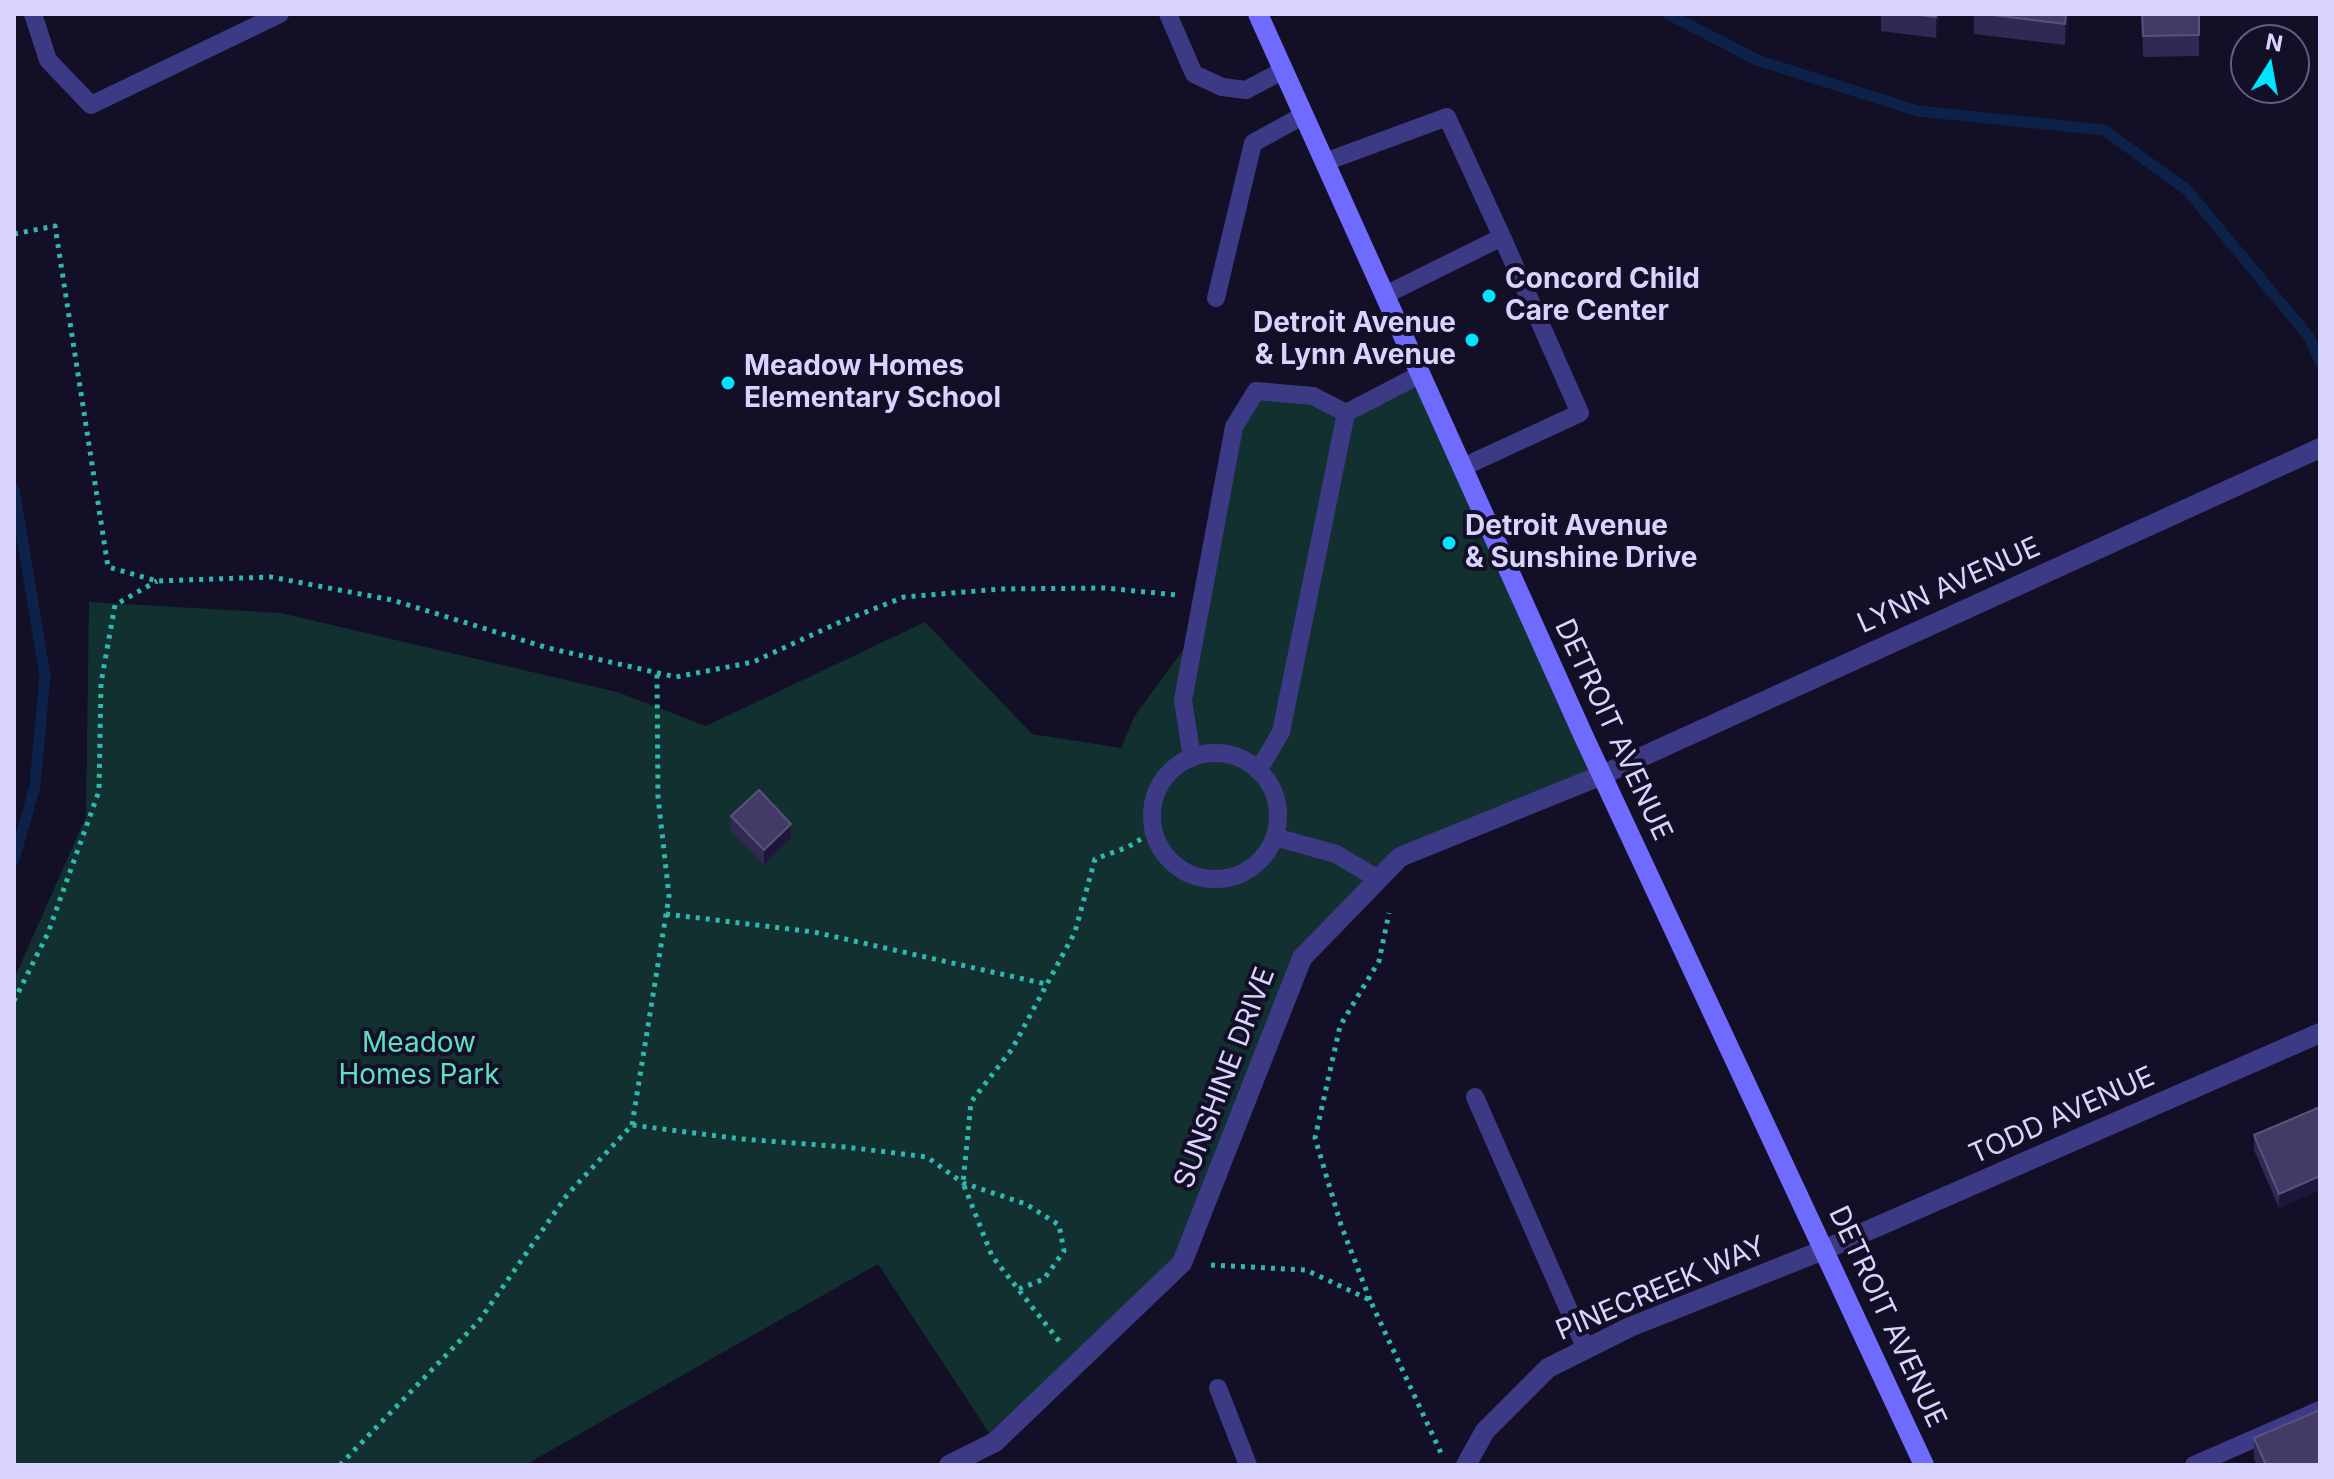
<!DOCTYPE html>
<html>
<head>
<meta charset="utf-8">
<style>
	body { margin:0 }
	#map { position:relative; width:2334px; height:1479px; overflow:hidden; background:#130f26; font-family:Inter,sans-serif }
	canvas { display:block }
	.frame { position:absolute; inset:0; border:16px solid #d9d4ff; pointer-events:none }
	.north { position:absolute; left:2230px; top:24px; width:80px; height:80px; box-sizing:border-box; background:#130f26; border:2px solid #625e7d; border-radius:50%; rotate:11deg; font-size:22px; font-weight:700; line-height:32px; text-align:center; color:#d9d4ff }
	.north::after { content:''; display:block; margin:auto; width:28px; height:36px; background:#00e5ff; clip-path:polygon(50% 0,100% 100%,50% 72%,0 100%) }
</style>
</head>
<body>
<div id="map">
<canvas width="2334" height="1479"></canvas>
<div class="frame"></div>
<div class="north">N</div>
</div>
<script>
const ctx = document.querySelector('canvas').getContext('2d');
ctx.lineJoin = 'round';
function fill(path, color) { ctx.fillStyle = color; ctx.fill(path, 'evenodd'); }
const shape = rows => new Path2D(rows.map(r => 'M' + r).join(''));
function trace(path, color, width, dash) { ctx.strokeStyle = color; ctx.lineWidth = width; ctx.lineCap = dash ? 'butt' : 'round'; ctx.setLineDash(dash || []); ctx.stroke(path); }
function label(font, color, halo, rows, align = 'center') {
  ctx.font = font + ' Inter,sans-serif'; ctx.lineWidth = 8; ctx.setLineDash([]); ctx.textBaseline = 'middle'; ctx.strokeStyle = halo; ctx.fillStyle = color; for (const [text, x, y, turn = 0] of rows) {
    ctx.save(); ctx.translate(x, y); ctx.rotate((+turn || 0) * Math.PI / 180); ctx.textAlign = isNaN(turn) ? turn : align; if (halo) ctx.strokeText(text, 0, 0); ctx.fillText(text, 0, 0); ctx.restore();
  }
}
fill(shape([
	[1421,374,1602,775,1400,857,1302,958,1182,1263,995,1442,878,1264,525,1465,14,1465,14,979,86,817,89,602,281,613,617,692,706,726,925,622,1032,734,1121,748,1134,717,1196,632,1234,427,1256,391,1346,411]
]), '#12302f');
trace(shape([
	[1668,14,1757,60,1918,111,2104,130,2187,190,2310,338,2320,362],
	[14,489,45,676,35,786,14,860]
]), '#0c2248', 11);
trace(shape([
	[14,234,55,226,108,567,157,581,271,577,392,600,548,648,676,677,753,662,838,623,904,597,1001,589,1105,588,1177,595],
	[666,914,814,932,1046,984],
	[14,1001,48,933,99,791,101,683,115,605,157,581],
	[632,1125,669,896,658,797,657,673],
	[1211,1265,1306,1270,1370,1300,1441,1453],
	[1370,1300,1341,1225,1315,1138,1340,1026,1379,961,1389,913],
	[1059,1341,992,1256,963,1183,971,1102,1012,1049,1075,932,1095,859,1128,847,1154,831],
	[340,1465,479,1321,567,1195,632,1125,741,1139,846,1147,927,1157,963,1183,1026,1204,1059,1225,1064,1251,1044,1279,1019,1289]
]), '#2fb8b0', 5, [4, 6]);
trace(shape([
	[33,14,48,60,91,105,280,14],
	[1168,14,1194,74,1222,87,1246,90,1284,70],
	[1325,162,1447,117,1502,237],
	[1385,295,1502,237,1580,413,1463,467],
	[1216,298,1253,143,1304,115],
	[1346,413,1421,374],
	'1152 816a63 63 0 1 1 126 0a63 63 0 1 1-126 0Z',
	[1192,758,1183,700,1234,427,1256,391,1313,396,1346,413],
	[1258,771,1281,732,1346,413],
	[1275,837,1336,854,1378,879],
	[1475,1097,1586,1349],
	[1218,1388,1248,1465],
	[2194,1465,2320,1410]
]), '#3d3a85', 18);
trace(shape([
	[949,1465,995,1442,1182,1263,1302,958,1400,857,1602,775,2320,448],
	[1466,1465,1485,1431,1548,1368,1630,1327,1826,1249,2320,1033]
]), '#3d3a85', 20);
trace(shape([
	[1258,14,1584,737,1924,1465]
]), '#6f6bff', 20);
fill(shape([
	[1881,14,1939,14,1936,38,1881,31],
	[1974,14,2069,14,2065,45,1974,34],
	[2142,14,2199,14,2199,56,2143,57],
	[731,816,791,838,764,865,731,831],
	[2320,1107,2320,1190,2279,1208,2254,1150,2254,1135],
	[2254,1438,2320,1465,2257,1465,2254,1459]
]), '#312854');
fill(shape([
	[1936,14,1939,14,1936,38],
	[2066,14,2069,14,2065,45,2065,24],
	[791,824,791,838,764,865,764,850],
	[2320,1176,2320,1190,2279,1208,2279,1194]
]), '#1d163a');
const building = shape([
	[1911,14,1936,14,1936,17,1911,14],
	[1985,14,2066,14,2065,24,1985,14],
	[2142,14,2199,14,2199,35,2143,36,2142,14],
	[759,790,791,824,764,850,731,816,759,790],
	[2320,1107,2320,1176,2279,1194,2254,1135,2320,1107],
	[2320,1410,2320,1465,2266,1465,2254,1438,2320,1410]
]);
fill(building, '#433a66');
trace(building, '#5a527e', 2);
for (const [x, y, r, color] of [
	[1489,296,8,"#00e5ff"],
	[1472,340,8,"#00e5ff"],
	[728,383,8,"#00e5ff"],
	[1449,543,8,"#00e5ff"]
]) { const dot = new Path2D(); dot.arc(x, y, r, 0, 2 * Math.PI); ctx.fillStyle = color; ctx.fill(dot); trace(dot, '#130f26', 3); }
label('bold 28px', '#d9d4ff', '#130f26', [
	["Concord Child",1505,280],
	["Care Center",1505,312],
	["Detroit Avenue",1456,324,"right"],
	["& Lynn Avenue",1456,356,"right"],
	["Meadow Homes",744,367],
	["Elementary School",744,399],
	["Detroit Avenue",1465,527],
	["& Sunshine Drive",1465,559]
], 'left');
label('28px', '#d9d4ff', '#130f26', [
	["LYNN AVENUE",1949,586,-24],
	["DETROIT AVENUE",1613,730,65],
	["SUNSHINE DRIVE",1225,1078,-69],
	["TODD AVENUE",2062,1116,-24],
	["PINECREEK WAY",1661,1289,-23],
	["DETROIT AVENUE",1887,1317,65]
]);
label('28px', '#5fe0c0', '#130f26', [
	["Meadow",419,1044],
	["Homes Park",419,1076]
]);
</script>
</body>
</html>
